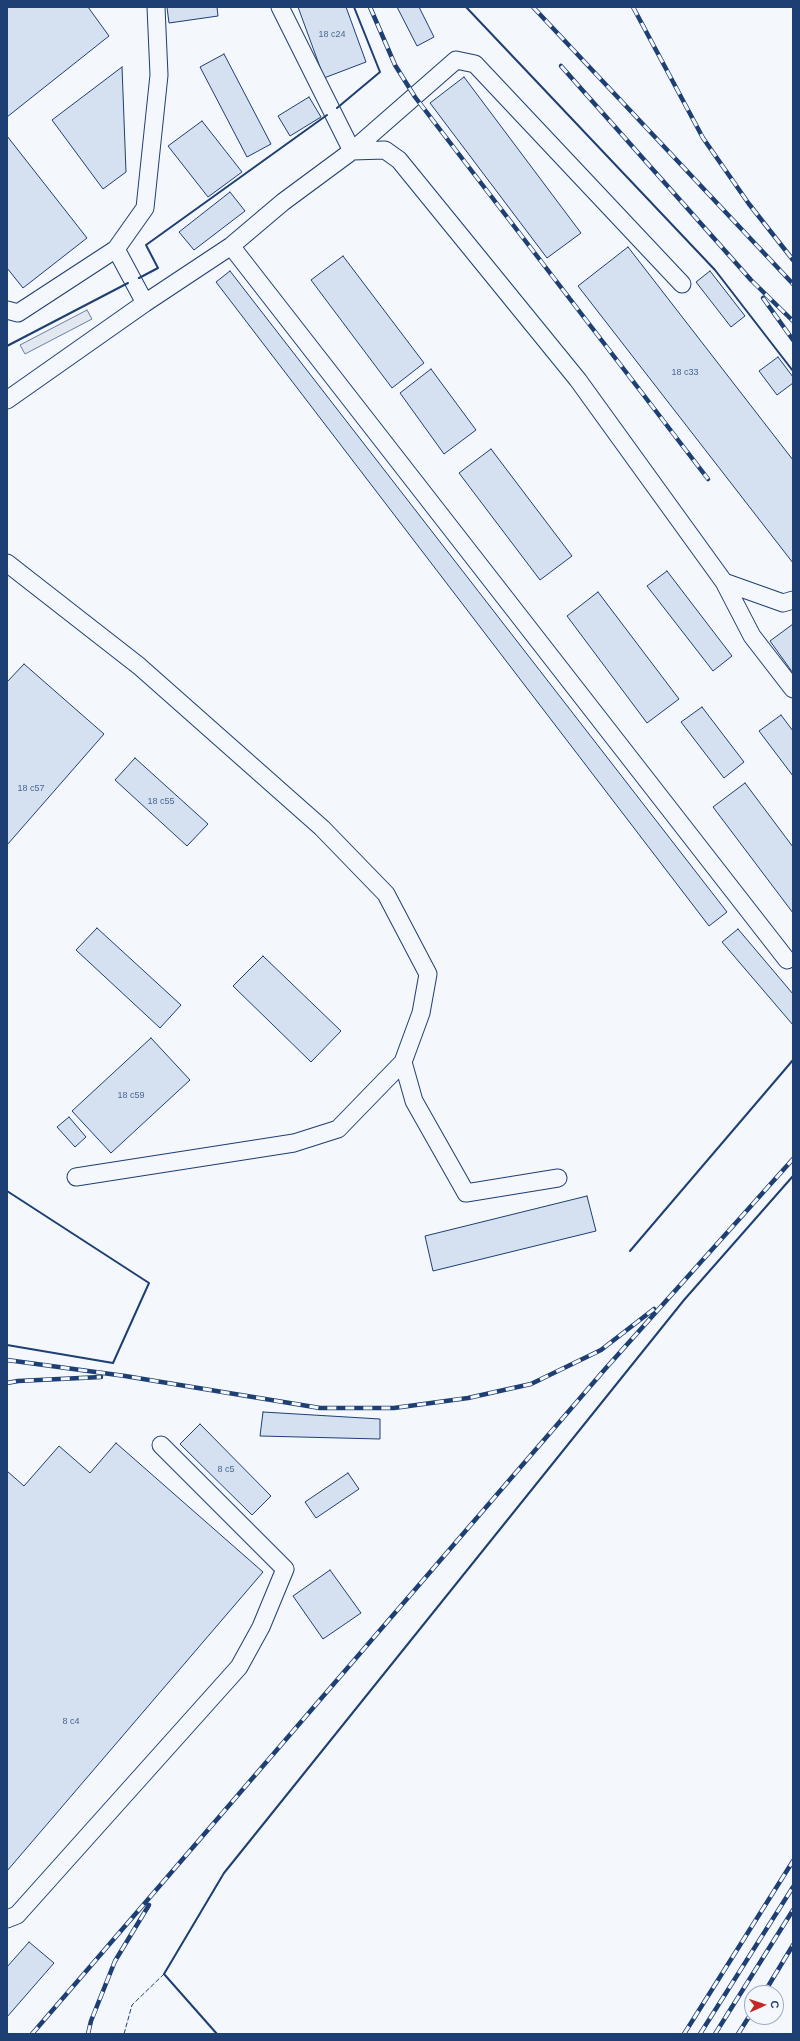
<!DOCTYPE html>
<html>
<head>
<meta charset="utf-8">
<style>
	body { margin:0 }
	#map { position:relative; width:800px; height:2041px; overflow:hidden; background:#f4f7fb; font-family:Helvetica,sans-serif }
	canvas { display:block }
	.frame { position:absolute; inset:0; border:8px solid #1d3f73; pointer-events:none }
	.north { position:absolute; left:744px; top:1985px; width:40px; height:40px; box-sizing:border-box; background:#f4f7fb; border:1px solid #9eadc5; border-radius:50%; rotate:87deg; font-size:11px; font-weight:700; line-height:16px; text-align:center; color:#1d3f73 }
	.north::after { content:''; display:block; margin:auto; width:14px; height:18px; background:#c62828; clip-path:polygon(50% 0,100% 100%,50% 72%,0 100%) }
</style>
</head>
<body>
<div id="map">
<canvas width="800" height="2041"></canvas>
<div class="frame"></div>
<div class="north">С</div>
</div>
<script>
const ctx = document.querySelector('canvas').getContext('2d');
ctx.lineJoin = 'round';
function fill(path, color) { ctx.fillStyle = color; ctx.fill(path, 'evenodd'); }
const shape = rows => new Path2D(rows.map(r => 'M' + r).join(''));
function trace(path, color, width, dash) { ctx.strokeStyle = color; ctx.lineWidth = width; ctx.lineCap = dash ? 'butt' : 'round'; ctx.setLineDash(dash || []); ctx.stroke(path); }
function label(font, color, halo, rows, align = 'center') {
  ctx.font = font + ' Helvetica,sans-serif'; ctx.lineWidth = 3; ctx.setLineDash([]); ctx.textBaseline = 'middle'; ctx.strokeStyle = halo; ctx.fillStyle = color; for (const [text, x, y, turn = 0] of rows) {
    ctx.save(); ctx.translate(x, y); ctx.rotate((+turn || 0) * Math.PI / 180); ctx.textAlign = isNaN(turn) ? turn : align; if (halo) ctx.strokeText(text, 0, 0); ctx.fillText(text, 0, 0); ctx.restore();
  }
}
const parking = shape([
	[87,310,92,319,25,354,20,345,87,310]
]);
fill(parking, '#e3e8f0');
trace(parking, '#687fa3', 1);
const building = shape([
	[7,7,88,7,109,36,7,117,7,7],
	[167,7,217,7,218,16,169,23,167,7],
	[298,7,346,7,366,62,324,78,298,7],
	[397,7,419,7,434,37,417,46,397,7],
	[224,54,271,144,247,157,200,67,224,54],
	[122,67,126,172,103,189,52,120,122,67],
	[464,77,581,233,547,258,430,103,464,77],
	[309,97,321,117,290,136,278,116,309,97],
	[202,121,242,172,208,197,168,146,202,121],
	[7,136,87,238,23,288,7,268,7,136],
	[230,192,245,211,194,250,179,232,230,192],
	[628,247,793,460,793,563,578,286,628,247],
	[343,256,424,363,392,388,311,280,343,256],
	[230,271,727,912,709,926,216,282,230,271],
	[710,271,745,316,731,327,696,282,710,271],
	[778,357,793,377,793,383,777,395,759,371,778,357],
	[431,369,476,430,444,454,400,393,431,369],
	[491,449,572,556,540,580,459,473,491,449],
	[667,571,732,656,713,671,647,586,667,571],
	[598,592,679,699,647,723,567,616,598,592],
	[793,624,793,673,770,641,793,624],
	[24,664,104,734,7,845,7,682,24,664],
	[702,707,744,762,724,778,681,722,702,707],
	[781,715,793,731,793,776,759,731,781,715],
	[135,758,208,824,187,846,115,780,135,758],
	[745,783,793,847,793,913,713,807,745,783],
	[97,928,181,1005,160,1028,76,950,97,928],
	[738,929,793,994,793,1025,722,942,738,929],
	[263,956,341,1031,311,1062,233,986,263,956],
	[151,1038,190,1080,111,1153,72,1111,151,1038],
	[69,1117,86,1137,75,1147,57,1127,69,1117],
	[587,1196,596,1231,433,1271,425,1236,587,1196],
	[263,1412,380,1419,380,1439,260,1436,263,1412],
	[200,1424,271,1496,252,1515,180,1444,200,1424],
	[116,1443,263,1572,7,1871,7,1471,24,1486,59,1446,90,1473,116,1443],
	[348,1473,359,1489,316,1518,305,1502,348,1473],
	[330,1570,361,1613,323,1639,293,1596,330,1570],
	[29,1942,54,1963,7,2017,7,1967,29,1942]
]);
fill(building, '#d5e0f0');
trace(building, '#1d3f73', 1);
const minor = shape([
	[280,7,352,151,385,150,399,160,578,380,724,582,752,636,793,689],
	[231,246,787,960],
	[145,303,116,249,145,208,159,75,156,7],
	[7,310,18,313,116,249],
	[7,400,145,303,231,246,283,202,352,151,456,60,475,64,682,284],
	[7,563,139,666,322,828,386,894,428,974,421,1013,403,1062,338,1129,294,1143,76,1177],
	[724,582,783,603,793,600],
	[403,1062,414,1101,466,1193,558,1178],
	[7,1919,17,1915,239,1667,261,1627,285,1569,161,1445]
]);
trace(minor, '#1d3f73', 19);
trace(minor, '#f4f7fb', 17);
const rail = shape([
	[370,7,395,65,415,97,708,479],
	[533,7,793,284],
	[633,7,703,138,749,204,793,260],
	[561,66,751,280,793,321],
	[763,298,793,340],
	[7,1360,125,1376,320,1408,394,1408,468,1398,531,1384,601,1350,654,1309],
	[7,1383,18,1381,101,1377],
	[764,1993,793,1945],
	[32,2034,606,1368,793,1159],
	[88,2034,91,2021,115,1961,149,1905],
	[684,2034,793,1861],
	[700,2034,793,1887],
	[715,2034,793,1910],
	[738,2034,752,2012]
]);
trace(rail, '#1d3f73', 4.5);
trace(rail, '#f4f7fb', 3, [9]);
trace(shape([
	[124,2034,132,2005,164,1974],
	[217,2034,164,1974,224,1873,684,1300,793,1176]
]), '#1d3f73', 1, [5, 2]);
trace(shape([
	[466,7,715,270,793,371],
	[337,108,380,72,354,7],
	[139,278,158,268,146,245,327,115],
	[7,346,128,283],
	[7,1191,149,1283,113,1363,7,1345],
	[630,1251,793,1060],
	[217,2034,164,1974,224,1873,684,1300,793,1176]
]), '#1d3f73', 2);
label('9px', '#4b6792', null, [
	["18 с24",332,35],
	["18 с33",685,373],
	["18 с57",31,789],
	["18 с55",161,802],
	["18 с59",131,1096],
	["8 с5",226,1470],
	["8 с4",71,1722]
]);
</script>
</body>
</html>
